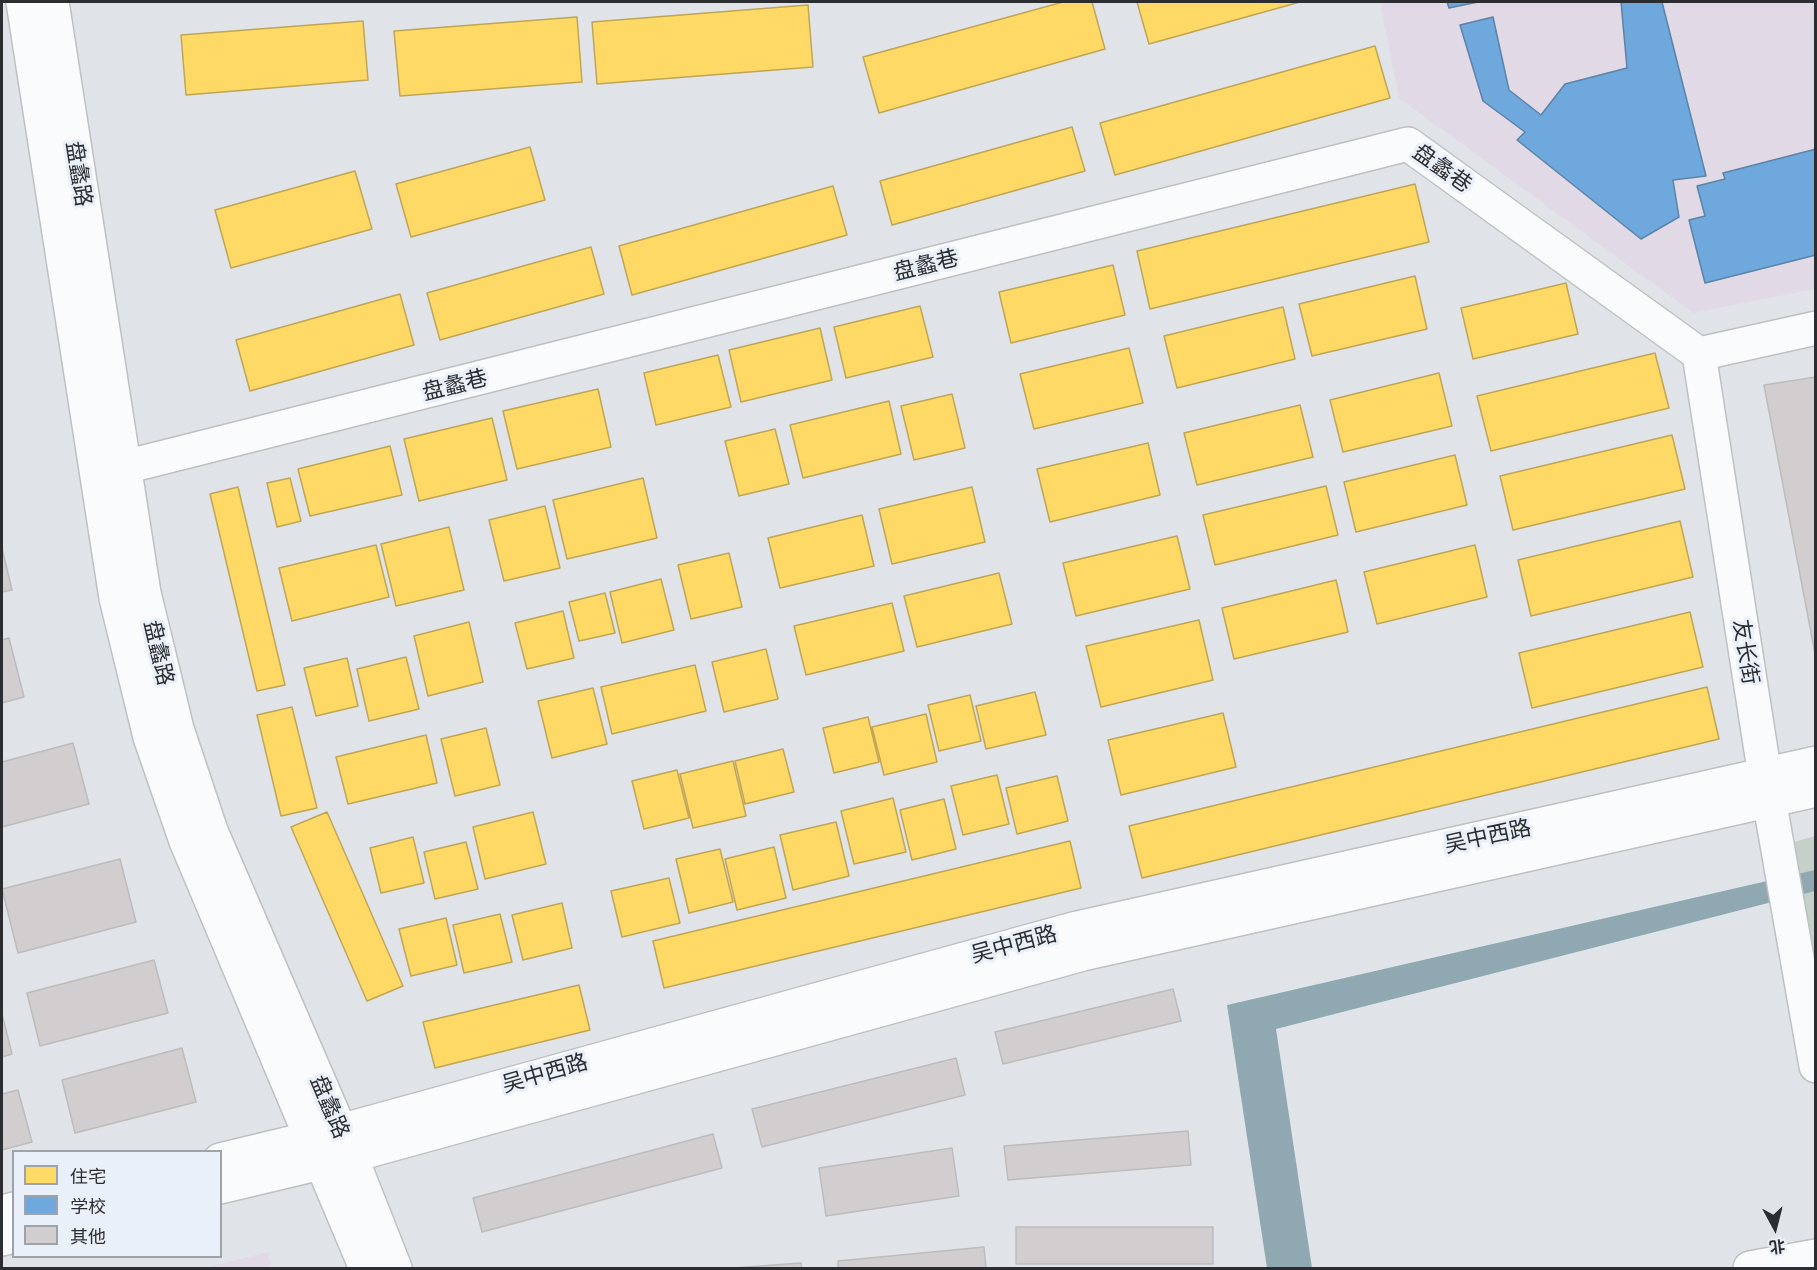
<!DOCTYPE html>
<html>
<head>
<meta charset="utf-8">
<style>
	body { margin:0 }
	#map { position:relative; width:1817px; height:1270px; overflow:hidden; background:#e0e4e8; font-family:Figtree,"Noto Sans SC",sans-serif }
	canvas { display:block }
	.frame { position:absolute; inset:0; border:3px solid #2b2d30; pointer-events:none }
	.legend { position:absolute; left:12px; top:1150px; width:210px; height:108px; box-sizing:border-box; background:#eaf0f9; border:2px solid #9ea2a9; margin:0; padding:8px 10px; list-style:none; font-size:18px; color:#2b2d30 }
	.legend li { display:flex; align-items:center; gap:12px; height:30px }
	.legend b { width:30px; border:2px solid #9ea2a9 }
	.north { position:absolute; left:1745px; top:1198px; width:60px; height:60px; -webkit-text-stroke:4px #eaf0f9; paint-order:stroke; rotate:173deg; font-size:16px; font-weight:700; line-height:24px; text-align:center; color:#2b2d30 }
	.north::after { content:''; display:block; margin:auto; width:21px; height:27px; background:#2b2d30; clip-path:polygon(50% 0,100% 100%,50% 72%,0 100%) }
</style>
</head>
<body>
<div id="map">
<canvas width="1817" height="1270"></canvas>
<div class="frame"></div>
<ul class="legend">
<li><b style="height:16px;background:#ffd966"></b>住宅</li>
<li><b style="height:16px;background:#6fa8dc"></b>学校</li>
<li><b style="height:16px;background:#d2cdce"></b>其他</li>
</ul>
<div class="north">北</div>
</div>
<script>
const ctx = document.querySelector('canvas').getContext('2d');
ctx.lineJoin = 'round';
function fill(path, color) { ctx.fillStyle = color; ctx.fill(path, 'evenodd'); }
const shape = rows => new Path2D(rows.map(r => 'M' + r).join(''));
function trace(path, color, width, dash) { ctx.strokeStyle = color; ctx.lineWidth = width; ctx.lineCap = dash ? 'butt' : 'round'; ctx.setLineDash(dash || []); ctx.stroke(path); }
function label(font, color, halo, rows, align = 'center') {
  ctx.font = font + ' Figtree,"Noto Sans SC",sans-serif'; ctx.lineWidth = 6; ctx.setLineDash([]); ctx.textBaseline = 'middle'; ctx.strokeStyle = halo; ctx.fillStyle = color; for (const [text, x, y, turn = 0] of rows) {
    ctx.save(); ctx.translate(x, y); ctx.rotate((+turn || 0) * Math.PI / 180); ctx.textAlign = isNaN(turn) ? turn : align; if (halo) ctx.strokeText(text, 0, 0); ctx.fillText(text, 0, 0); ctx.restore();
  }
}
fill(shape([
	[1380,2,1815,2,1815,289,1693,313,1399,98],
	[268,1252,272,1268,204,1268]
]), '#e1dae6');
fill(shape([
	[1815,836,1815,973,1794,842]
]), '#c5d1c8');
fill(shape([
	[1815,870,1815,891,1276,1029,1312,1268,1267,1268,1227,1005]
]), '#8fa8b1');
const homes = shape([
	[1063,2,1092,2,1105,49,879,113,863,57,1063,2],
	[1137,2,1300,2,1149,44,1137,2],
	[808,5,813,67,597,84,592,22,808,5],
	[577,17,582,82,400,96,394,31,577,17],
	[363,21,368,80,186,95,181,35,363,21],
	[1375,46,1390,98,1115,175,1100,123,1375,46],
	[1072,127,1085,171,892,225,880,181,1072,127],
	[530,147,545,200,411,237,396,184,530,147],
	[355,171,372,229,231,268,215,210,355,171],
	[1415,184,1429,242,1150,309,1137,251,1415,184],
	[833,186,847,235,632,295,619,246,833,186],
	[591,247,604,294,440,340,427,293,591,247],
	[1113,265,1125,315,1011,343,999,292,1113,265],
	[1415,276,1427,329,1312,356,1299,304,1415,276],
	[1566,283,1578,334,1473,359,1461,308,1566,283],
	[400,294,414,345,250,391,236,340,400,294],
	[920,306,933,357,846,378,834,327,920,306],
	[1283,307,1295,359,1177,388,1164,336,1283,307],
	[820,328,832,380,741,402,729,350,820,328],
	[1129,348,1143,403,1034,429,1020,374,1129,348],
	[1655,353,1669,408,1491,451,1477,396,1655,353],
	[718,355,731,407,656,425,644,373,718,355],
	[1439,373,1452,426,1343,452,1330,400,1439,373],
	[598,389,611,447,517,469,503,411,598,389],
	[952,394,965,448,914,460,901,406,952,394],
	[889,401,901,454,803,478,790,425,889,401],
	[1300,405,1313,457,1197,485,1184,433,1300,405],
	[492,418,507,480,419,501,404,439,492,418],
	[775,429,789,484,739,496,725,441,775,429],
	[1672,435,1685,489,1513,530,1500,476,1672,435],
	[1148,443,1160,495,1050,522,1037,469,1148,443],
	[390,446,402,495,310,516,298,469,390,446],
	[1455,455,1467,505,1356,532,1344,482,1455,455],
	[290,478,301,521,277,527,267,483,290,478],
	[643,478,657,538,567,559,553,500,643,478],
	[1326,486,1338,535,1215,565,1203,515,1326,486],
	[238,487,285,685,257,691,210,494,238,487],
	[972,487,985,542,892,564,879,509,972,487],
	[545,506,560,568,504,581,489,520,545,506],
	[862,515,874,566,780,588,768,538,862,515],
	[1680,521,1693,577,1531,616,1518,560,1680,521],
	[449,527,464,590,396,606,381,544,449,527],
	[1177,536,1190,589,1076,616,1063,563,1177,536],
	[376,545,389,597,292,621,279,568,376,545],
	[1475,545,1487,597,1377,624,1364,572,1475,545],
	[729,553,742,607,691,619,678,565,729,553],
	[999,573,1012,624,917,647,904,596,999,573],
	[661,579,674,630,622,643,610,592,661,579],
	[1336,580,1348,632,1234,659,1222,608,1336,580],
	[605,593,615,633,579,641,569,602,605,593],
	[892,603,904,651,806,675,794,626,892,603],
	[563,611,574,658,527,669,515,623,563,611],
	[1690,612,1703,667,1532,708,1519,653,1690,612],
	[1199,620,1213,680,1101,707,1086,646,1199,620],
	[469,622,483,682,428,696,414,636,469,622],
	[766,649,778,699,724,712,712,662,766,649],
	[406,657,419,709,369,721,357,669,406,657],
	[347,658,358,706,316,716,304,668,347,658],
	[695,665,706,711,612,734,601,687,695,665],
	[1707,687,1719,739,1142,878,1129,826,1707,687],
	[593,688,607,744,552,758,538,701,593,688],
	[1035,692,1046,735,986,749,976,706,1035,692],
	[970,695,981,741,939,751,928,705,970,695],
	[292,707,317,808,281,816,257,715,292,707],
	[1223,713,1236,767,1121,795,1108,740,1223,713],
	[926,714,937,762,884,775,872,727,926,714],
	[868,717,879,762,834,773,823,728,868,717],
	[486,728,500,785,455,796,441,739,486,728],
	[426,735,437,783,348,804,336,757,426,735],
	[783,749,794,792,745,804,735,761,783,749],
	[733,761,746,816,693,828,680,774,733,761],
	[677,770,689,818,644,829,632,781,677,770],
	[997,775,1009,824,963,835,951,786,997,775],
	[1057,776,1068,821,1017,834,1006,788,1057,776],
	[893,798,906,852,854,864,841,811,893,798],
	[944,799,956,849,912,860,900,810,944,799],
	[327,812,403,986,367,1001,291,827,327,812],
	[533,812,546,864,485,879,473,827,533,812],
	[836,822,849,876,793,890,780,835,836,822],
	[413,837,424,883,381,893,370,848,413,837],
	[1070,841,1081,888,664,988,653,941,1070,841],
	[466,842,478,889,435,899,424,852,466,842],
	[774,847,786,898,737,910,725,859,774,847],
	[720,849,733,902,689,913,676,859,720,849],
	[669,878,680,923,622,937,611,891,669,878],
	[562,903,572,948,523,960,512,915,562,903],
	[500,914,512,962,464,973,453,925,500,914],
	[446,918,457,965,411,976,399,929,446,918],
	[579,985,590,1030,435,1068,423,1022,579,985]
]);
fill(homes, '#ffd966');
trace(homes, '#bfa556', 1.5);
const schools = shape([
	[1447,2,1478,2,1449,8,1447,2],
	[1621,2,1662,2,1706,176,1673,180,1679,217,1641,239,1517,140,1525,132,1483,101,1460,25,1493,17,1509,90,1541,115,1565,84,1627,68,1621,2],
	[1816,149,1816,255,1705,283,1689,220,1705,216,1697,186,1725,179,1723,173,1816,149]
]);
fill(schools, '#6fa8dc');
trace(schools, '#5b83a8', 1.5);
const building = shape([
	[1816,377,1816,659,1764,385,1816,377],
	[2,548,12,590,2,592,2,548],
	[9,638,24,697,2,703,2,640,9,638],
	[73,743,89,804,2,827,2,762,73,743],
	[120,859,136,922,18,953,2,889,120,859],
	[154,960,168,1013,40,1046,27,993,154,960],
	[1173,989,1181,1021,1003,1064,995,1032,1173,989],
	[2,1014,12,1054,2,1057,2,1014],
	[182,1048,196,1102,75,1133,62,1080,182,1048],
	[956,1058,965,1095,762,1147,752,1109,956,1058],
	[18,1090,32,1142,2,1150,2,1094,18,1090],
	[1188,1131,1191,1165,1008,1180,1004,1146,1188,1131],
	[713,1134,722,1168,482,1232,473,1198,713,1134],
	[952,1148,959,1196,826,1216,819,1168,952,1148],
	[1016,1227,1213,1227,1213,1264,1016,1264,1016,1227],
	[984,1247,986,1268,838,1268,838,1261,984,1247],
	[801,1263,802,1268,733,1268,801,1263]
]);
fill(building, '#d2cdce');
trace(building, '#bcbcbd', 1.5);
const minor = shape([
	[1816,328,1699,354,1765,776,1816,1066],
	[97,474,1408,144,1699,354],
	[1750,1268,1816,1256]
]);
const major = shape([
	[23,2,116,598,150,737,186,841,366,1268],
	[52,2,144,593,177,729,211,831,346,1144,395,1268],
	[220,1160,340,1131,1077,928,1816,763],
	[220,1187,350,1156,1083,954,1816,790],
	[2,1212,14,1209],
	[2,1239,14,1236]
]);
trace(minor, '#bec0c3', 36);
trace(major, '#bec0c3', 36);
trace(minor, '#fafbfc', 33);
trace(major, '#fafbfc', 33);
label('22px', '#2b2d30', '#eaf0f9', [
	["盘蠡巷",1442,169,35],
	["盘蠡路",78,174,81],
	["盘蠡巷",926,266,-14],
	["盘蠡巷",455,386,-14],
	["友长街",1745,652,81],
	["盘蠡路",158,653,77],
	["吴中西路",1488,837,-12],
	["吴中西路",1014,945,-15],
	["吴中西路",545,1074,-16],
	["盘蠡路",329,1107,67]
]);
</script>
</body>
</html>
